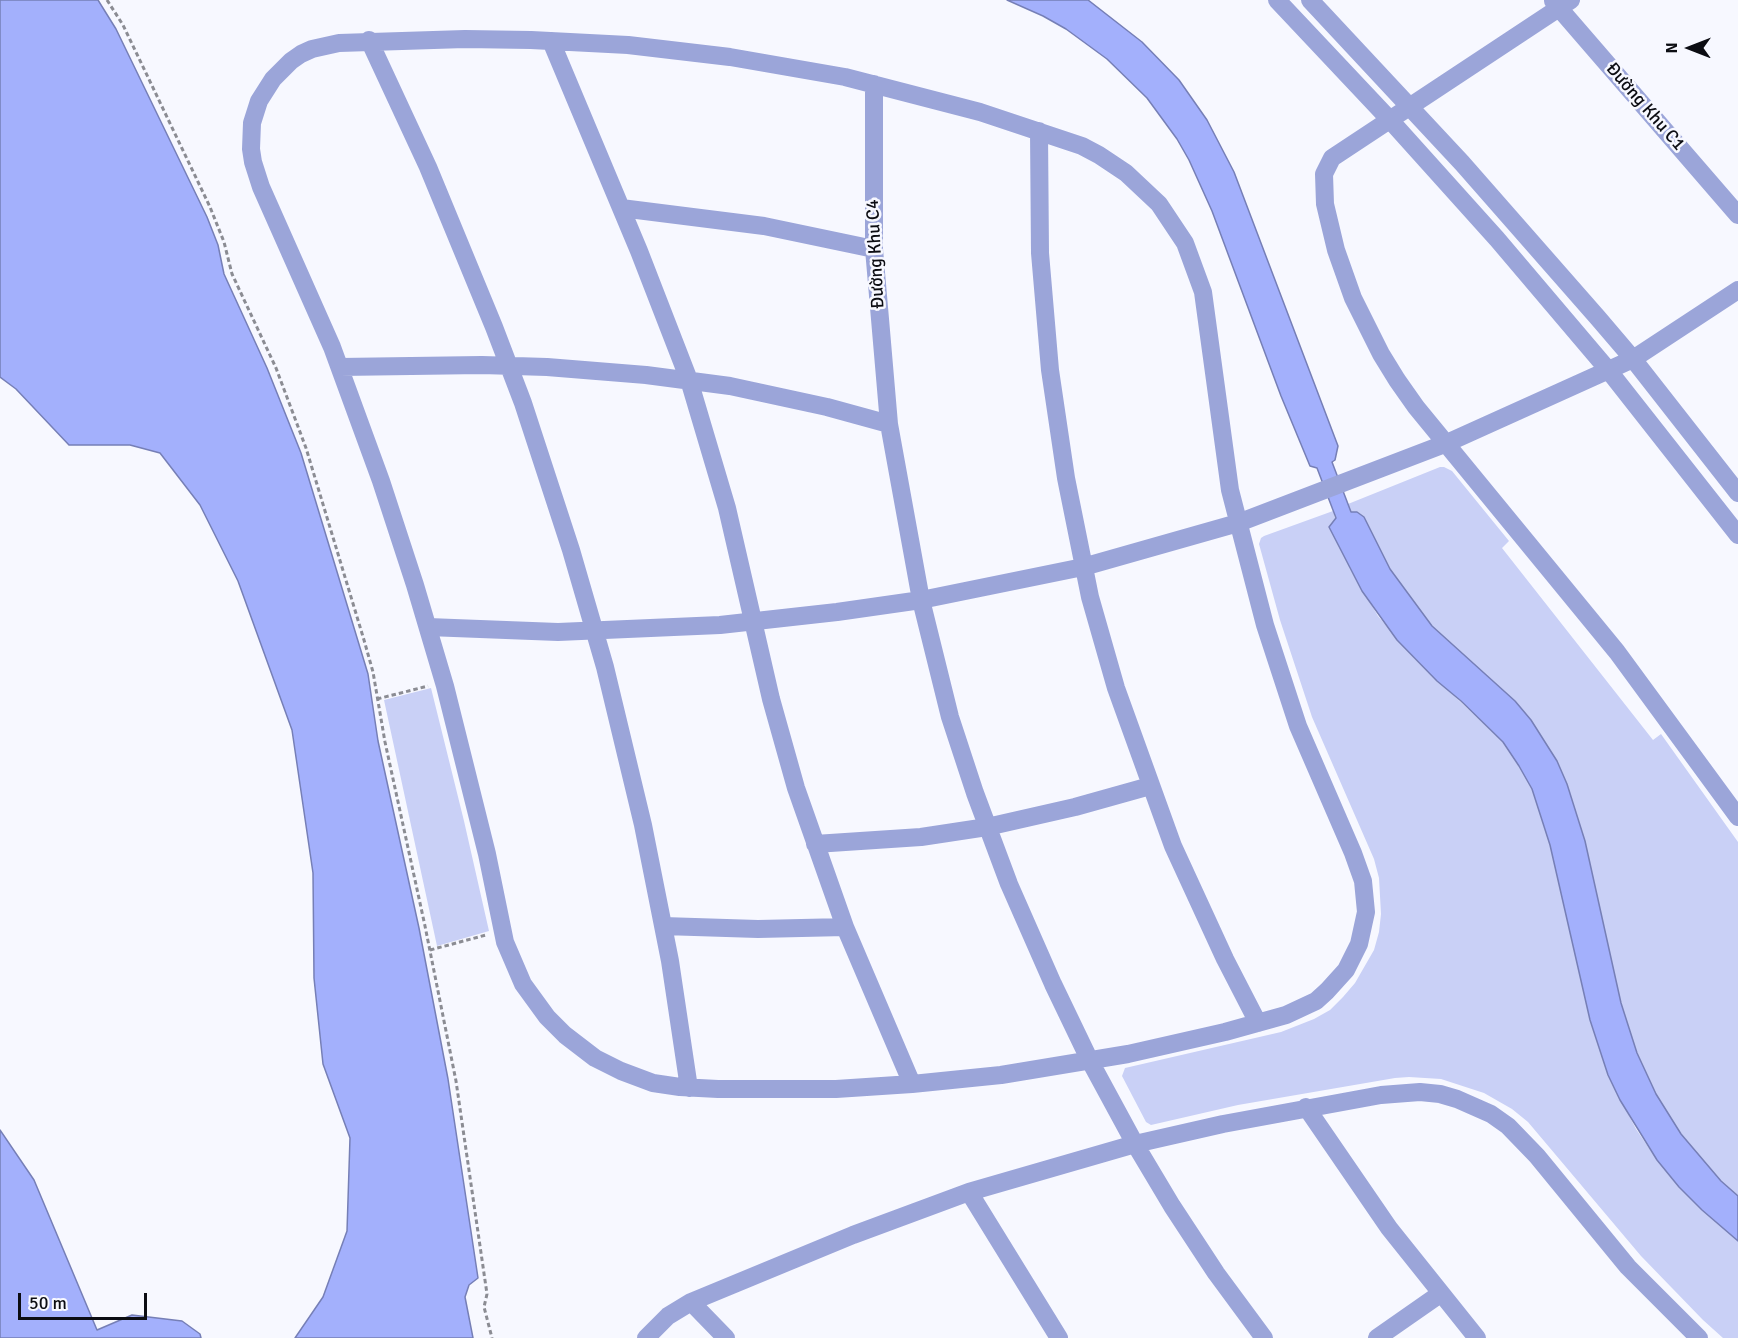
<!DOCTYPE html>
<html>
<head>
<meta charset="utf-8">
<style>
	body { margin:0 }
	#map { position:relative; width:1738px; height:1338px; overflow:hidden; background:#f7f8ff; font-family:Signika,sans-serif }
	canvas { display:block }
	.north { position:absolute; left:1660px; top:18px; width:60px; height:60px; -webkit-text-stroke:4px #f7f8ff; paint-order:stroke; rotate:270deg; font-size:16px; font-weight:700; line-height:24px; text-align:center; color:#0c0d13 }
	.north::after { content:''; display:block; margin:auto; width:21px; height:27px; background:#0c0d13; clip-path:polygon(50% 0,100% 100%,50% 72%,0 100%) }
	.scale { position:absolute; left:18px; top:1293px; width:129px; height:27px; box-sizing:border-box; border:3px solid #0c0d13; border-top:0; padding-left:8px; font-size:18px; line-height:21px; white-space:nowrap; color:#0c0d13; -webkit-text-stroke:4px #f7f8ff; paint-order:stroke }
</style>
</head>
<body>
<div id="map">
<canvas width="1738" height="1338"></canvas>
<div class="north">N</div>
<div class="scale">50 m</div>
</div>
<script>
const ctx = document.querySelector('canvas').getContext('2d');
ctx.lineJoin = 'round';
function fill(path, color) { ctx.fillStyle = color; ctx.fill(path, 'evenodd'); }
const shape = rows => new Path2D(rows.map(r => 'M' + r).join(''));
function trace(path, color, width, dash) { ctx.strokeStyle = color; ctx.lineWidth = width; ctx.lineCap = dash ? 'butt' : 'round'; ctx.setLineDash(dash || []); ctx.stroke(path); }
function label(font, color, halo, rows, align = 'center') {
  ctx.font = font + ' Signika,sans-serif'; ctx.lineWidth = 5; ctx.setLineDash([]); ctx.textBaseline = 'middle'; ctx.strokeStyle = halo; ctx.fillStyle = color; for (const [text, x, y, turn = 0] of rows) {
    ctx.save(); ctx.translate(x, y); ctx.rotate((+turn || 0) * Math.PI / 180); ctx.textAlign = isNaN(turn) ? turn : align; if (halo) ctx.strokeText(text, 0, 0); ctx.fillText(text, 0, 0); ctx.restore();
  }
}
fill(shape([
	[1440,467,1444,467,1452,471,1509,541,1502,548,1653,740,1661,734,1738,842,1738,1196,1721,1181,1681,1134,1656,1094,1637,1053,1621,1003,1585,841,1567,784,1557,761,1515,701,1432,626,1390,569,1364,517,1351,512,1348,504],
	[1333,511,1350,569,1378,616,1416,660,1503,742,1519,766,1532,789,1550,845,1590,1020,1608,1075,1636,1129,1657,1160,1702,1210,1738,1241,1738,1338,1723,1338,1703,1320,1641,1256,1528,1122,1512,1109,1484,1093,1441,1079,1409,1077,1395,1078,1238,1105,1151,1125,1146,1122,1122,1076,1125,1068,1281,1032,1314,1019,1330,1010,1343,997,1355,983,1374,950,1379,932,1381,914,1379,878,1374,859,1312,717,1280,620,1259,544,1261,538,1264,536],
	[431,688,464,821,489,931,437,946,384,700]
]), '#c9d0f6');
const water = shape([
	[0,0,98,0,116,29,207,217,218,245,224,274,267,368,301,453,368,674,378,741,419,928,448,1079,478,1278,469,1285,465,1297,473,1338,295,1338,323,1297,347,1231,350,1138,323,1064,314,978,313,873,292,730,238,581,200,505,160,453,130,445,69,445,16,389,0,377,0,0],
	[1007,0,1088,0,1142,42,1179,80,1207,120,1234,172,1338,446,1335,460,1332,462,1351,512,1357,512,1364,517,1390,569,1432,626,1515,701,1531,720,1557,761,1567,784,1585,841,1621,1003,1637,1053,1656,1094,1681,1134,1721,1181,1738,1196,1738,1241,1702,1210,1679,1187,1657,1160,1620,1100,1608,1075,1590,1020,1550,845,1532,789,1519,766,1503,742,1461,701,1437,681,1397,640,1362,591,1329,527,1336,518,1317,468,1310,466,1281,396,1212,211,1189,160,1177,139,1147,98,1107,59,1066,29,1043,16,1007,0],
	[0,1130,34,1180,97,1330,132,1315,182,1321,200,1334,201,1338,0,1338,0,1130]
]);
fill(water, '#a3b0fc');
trace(water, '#767fb6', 1.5);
trace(shape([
	[107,0,123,25,210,207,224,242,232,274,276,368,306,448,364,640,373,672,385,742,425,926,456,1081,487,1294,484,1307,492,1338],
	[377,699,428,686],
	[430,950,486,935]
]), '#8b8c93', 3, [4.5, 3]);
trace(shape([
	[1277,0,1390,120,1497,239,1609,371,1738,535],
	[1310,0,1462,163,1598,318,1633,359,1738,493],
	[1571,0,1332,158,1324,174,1325,204,1336,250,1353,298,1381,354,1397,380,1416,407,1617,652,1738,817],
	[1553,1,1738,215],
	[465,39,531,40,628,45,730,57,845,77,980,112,1082,146,1099,155,1126,173,1159,204,1185,243,1203,292,1230,490,1265,625,1298,726,1353,853,1363,881,1366,912,1359,944,1346,970,1327,991,1316,1001,1286,1015,1225,1032,1128,1054,1001,1075,912,1084,836,1089,718,1089,680,1087,653,1083,621,1071,595,1058,565,1035,547,1017,523,984,505,942,487,854,445,686,415,585,381,481,332,347,261,187,253,162,251,149,252,123,259,101,273,79,291,61,301,54,312,49,339,43,465,39],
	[369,40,428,167,494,327,523,403,571,550,605,667,643,825,670,961,689,1088],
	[551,41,639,251,689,380,727,508,771,699,796,788,845,927,912,1084],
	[874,84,874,249,889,424,921,600,950,717,975,793,1009,884,1053,984,1090,1061,1135,1144,1172,1206,1216,1273,1264,1338],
	[1039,131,1040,253,1050,370,1066,478,1090,597,1116,688,1173,846,1225,959,1258,1023],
	[621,208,764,226,874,249],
	[340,367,482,365,547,367,646,375,730,386,827,407,889,424],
	[428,627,558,632,720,625,837,612,921,600,1083,567,1238,523,1447,443,1633,359,1738,290],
	[815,844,921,837,987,827,1075,807,1150,786],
	[663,926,758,929,845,927],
	[1306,1107,1389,1228,1477,1338],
	[969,1192,1059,1338],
	[691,1302,726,1338],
	[646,1338,668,1316,691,1302,853,1235,969,1192,1135,1144,1223,1124,1381,1095,1420,1092,1440,1094,1457,1099,1491,1114,1508,1126,1537,1156,1628,1267,1699,1338],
	[1377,1338,1440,1294]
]), '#9ba5d9', 18);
label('18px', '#0c0d13', '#f7f8ff', [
	["Đường Khu C1",1645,107,49],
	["Đường Khu C4",876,254,-93]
]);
</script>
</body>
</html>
